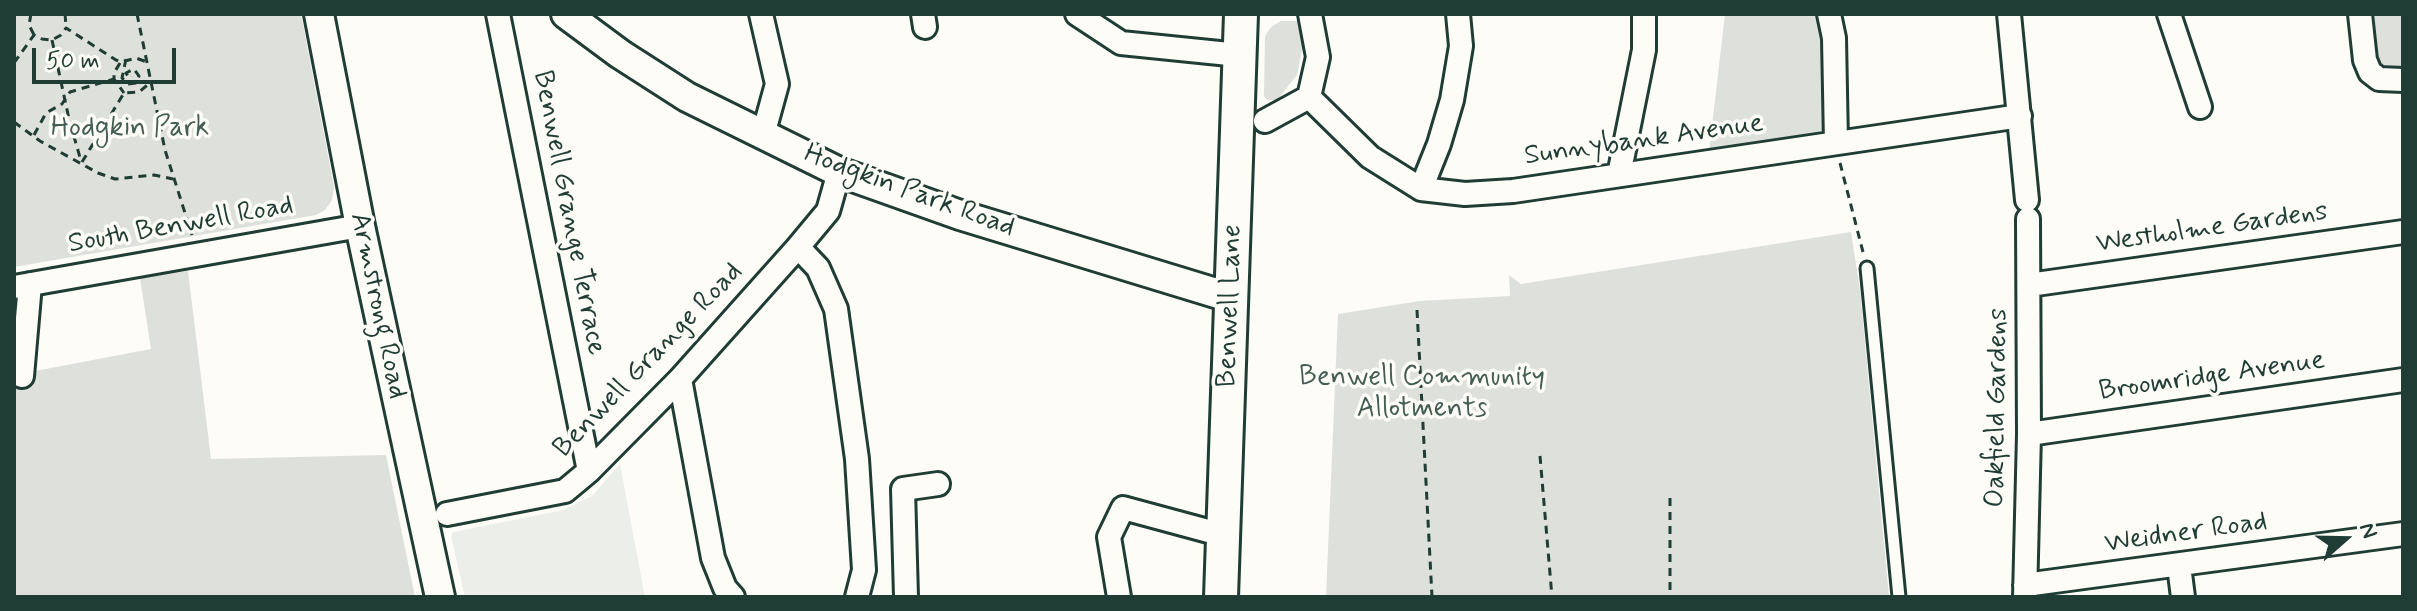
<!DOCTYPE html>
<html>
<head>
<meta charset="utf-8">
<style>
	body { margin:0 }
	#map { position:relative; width:2417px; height:611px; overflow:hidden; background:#fdfcf7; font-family:Mynerve,sans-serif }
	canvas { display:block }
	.frame { position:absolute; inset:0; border:16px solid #1f3d34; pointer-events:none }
	.north { position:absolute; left:2305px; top:499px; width:80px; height:80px; -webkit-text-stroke:6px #fdfcf7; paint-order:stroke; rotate:70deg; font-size:22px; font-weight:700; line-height:32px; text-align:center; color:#1f3d34 }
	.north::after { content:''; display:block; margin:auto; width:28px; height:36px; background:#1f3d34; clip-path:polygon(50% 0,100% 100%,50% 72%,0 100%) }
	.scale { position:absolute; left:32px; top:48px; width:144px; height:36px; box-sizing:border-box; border:4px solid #1f3d34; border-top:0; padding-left:10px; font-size:24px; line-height:28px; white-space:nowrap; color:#1f3d34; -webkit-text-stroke:6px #fdfcf7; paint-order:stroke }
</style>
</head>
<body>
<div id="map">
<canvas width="2417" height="611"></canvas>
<div class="frame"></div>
<div class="north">N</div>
<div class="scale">50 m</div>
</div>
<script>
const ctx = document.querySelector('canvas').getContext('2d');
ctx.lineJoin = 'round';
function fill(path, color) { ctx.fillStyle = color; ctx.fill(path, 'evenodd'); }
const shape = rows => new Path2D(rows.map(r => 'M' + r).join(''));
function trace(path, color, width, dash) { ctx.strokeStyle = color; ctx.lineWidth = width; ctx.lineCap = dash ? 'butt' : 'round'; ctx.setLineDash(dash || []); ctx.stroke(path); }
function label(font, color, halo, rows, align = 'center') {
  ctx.font = font + ' Mynerve,sans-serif'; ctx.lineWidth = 7; ctx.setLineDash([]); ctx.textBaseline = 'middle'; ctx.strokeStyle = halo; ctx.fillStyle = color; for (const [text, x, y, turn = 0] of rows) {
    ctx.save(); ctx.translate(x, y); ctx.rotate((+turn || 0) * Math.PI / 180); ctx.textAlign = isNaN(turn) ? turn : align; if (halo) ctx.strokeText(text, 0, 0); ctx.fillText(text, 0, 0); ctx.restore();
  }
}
fill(shape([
	[620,464,645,597,465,597,451,536,453,532,563,510,592,496]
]), '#eceee9');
fill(shape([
	[14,14,301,14,334,187,332,200,325,210,316,215,14,267],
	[1725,14,1825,14,1831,142,1709,152],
	[2370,14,2403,14,2403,67,2393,68,2383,65,2375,55],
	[1281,21,1299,21,1304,40,1297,75,1277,100,1267,100,1264,96,1265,36,1271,27],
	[1851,232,1860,290,1889,597,1326,597,1338,314,1420,301,1510,296,1509,275,1521,284],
	[188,271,211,459,386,455,415,597,14,597,14,375,151,349,140,278]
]), '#dde0db');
const service = shape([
	[1867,268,1899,597]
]);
const minor = shape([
	[498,14,589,471],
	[761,14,777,84,763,135],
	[923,14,925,27],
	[1077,14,1121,43,1239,55],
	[1829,14,1834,38,1836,143],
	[2009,14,2027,200],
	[2169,14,2200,107],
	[2360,14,2365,60,2370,72,2379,79,2403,80],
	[1309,97,1370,157,1421,189,1465,194,1513,191,2020,116],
	[1265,121,1309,97,1318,57,1310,14],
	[1619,175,1644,50,1644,14],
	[1421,189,1439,144,1452,100,1461,46,1458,14],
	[798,247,818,268,836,309,857,459,864,570,857,597],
	[2029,285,2403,232],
	[14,287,360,226],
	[22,376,30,284],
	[680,379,713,558,725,588,733,597],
	[2029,434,2403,380],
	[447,514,565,491,589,471,680,379,798,247,828,211,839,172],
	[2179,566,2183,597],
	[2025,585,2403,534],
	[906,597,903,489,938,484],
	[1119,597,1109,537,1123,508,1223,535],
	[2025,597,2029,434,2028,219]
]);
const tertiary = shape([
	[319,14,360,226,440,597],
	[566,14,620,54,687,97,839,172,960,215,1232,298]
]);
const secondary = shape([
	[1221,597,1241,14]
]);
trace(service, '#1f3d34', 17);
trace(minor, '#1f3d34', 28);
trace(tertiary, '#1f3d34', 34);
trace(secondary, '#1f3d34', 38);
trace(shape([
	[31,14,29,25,34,35],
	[65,14,66,26],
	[137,14,165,150,192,235],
	[52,40,69,119,81,161],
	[126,59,122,78,128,84,136,83,139,76,134,69,126,73,129,78,132,77],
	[14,63,34,35,42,39,52,40,61,35,66,28,116,60,121,62,136,58,147,62],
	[120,63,114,73,114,79,124,93],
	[14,122,40,141,98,173,115,179,154,175,173,179],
	[34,135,46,113,62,104,70,92,114,79],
	[82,162,124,93,139,92,151,82],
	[1840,163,1863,252],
	[1417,310,1432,597],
	[1540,456,1552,597],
	[1670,498,1670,597]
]), '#1f3d34', 3, [8, 6]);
trace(service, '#fdfcf7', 11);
trace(minor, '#fdfcf7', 22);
trace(tertiary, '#fdfcf7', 28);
trace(secondary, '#fdfcf7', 32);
label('28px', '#455e55', '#fdfcf7', [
	["Hodgkin Park",130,129],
	["Benwell Community",1422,378],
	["Allotments",1422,410]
]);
label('28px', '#1f3d34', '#fdfcf7', [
	["Sunnybank Avenue",1644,141,-8],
	["Hodgkin Park Road",909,192,20],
	["Benwell Grange Terrace",568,213,79],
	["South Benwell Road",181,226,-10],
	["Westholme Gardens",2212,229,-8],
	["Armstrong Road",377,306,78],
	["Benwell Lane",1231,306,-88],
	["Benwell Grange Road",649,361,-46],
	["Broomridge Avenue",2212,377,-8],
	["Oakfield Gardens",1998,408,-89],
	["Weidner Road",2186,534,-8]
]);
</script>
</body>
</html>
